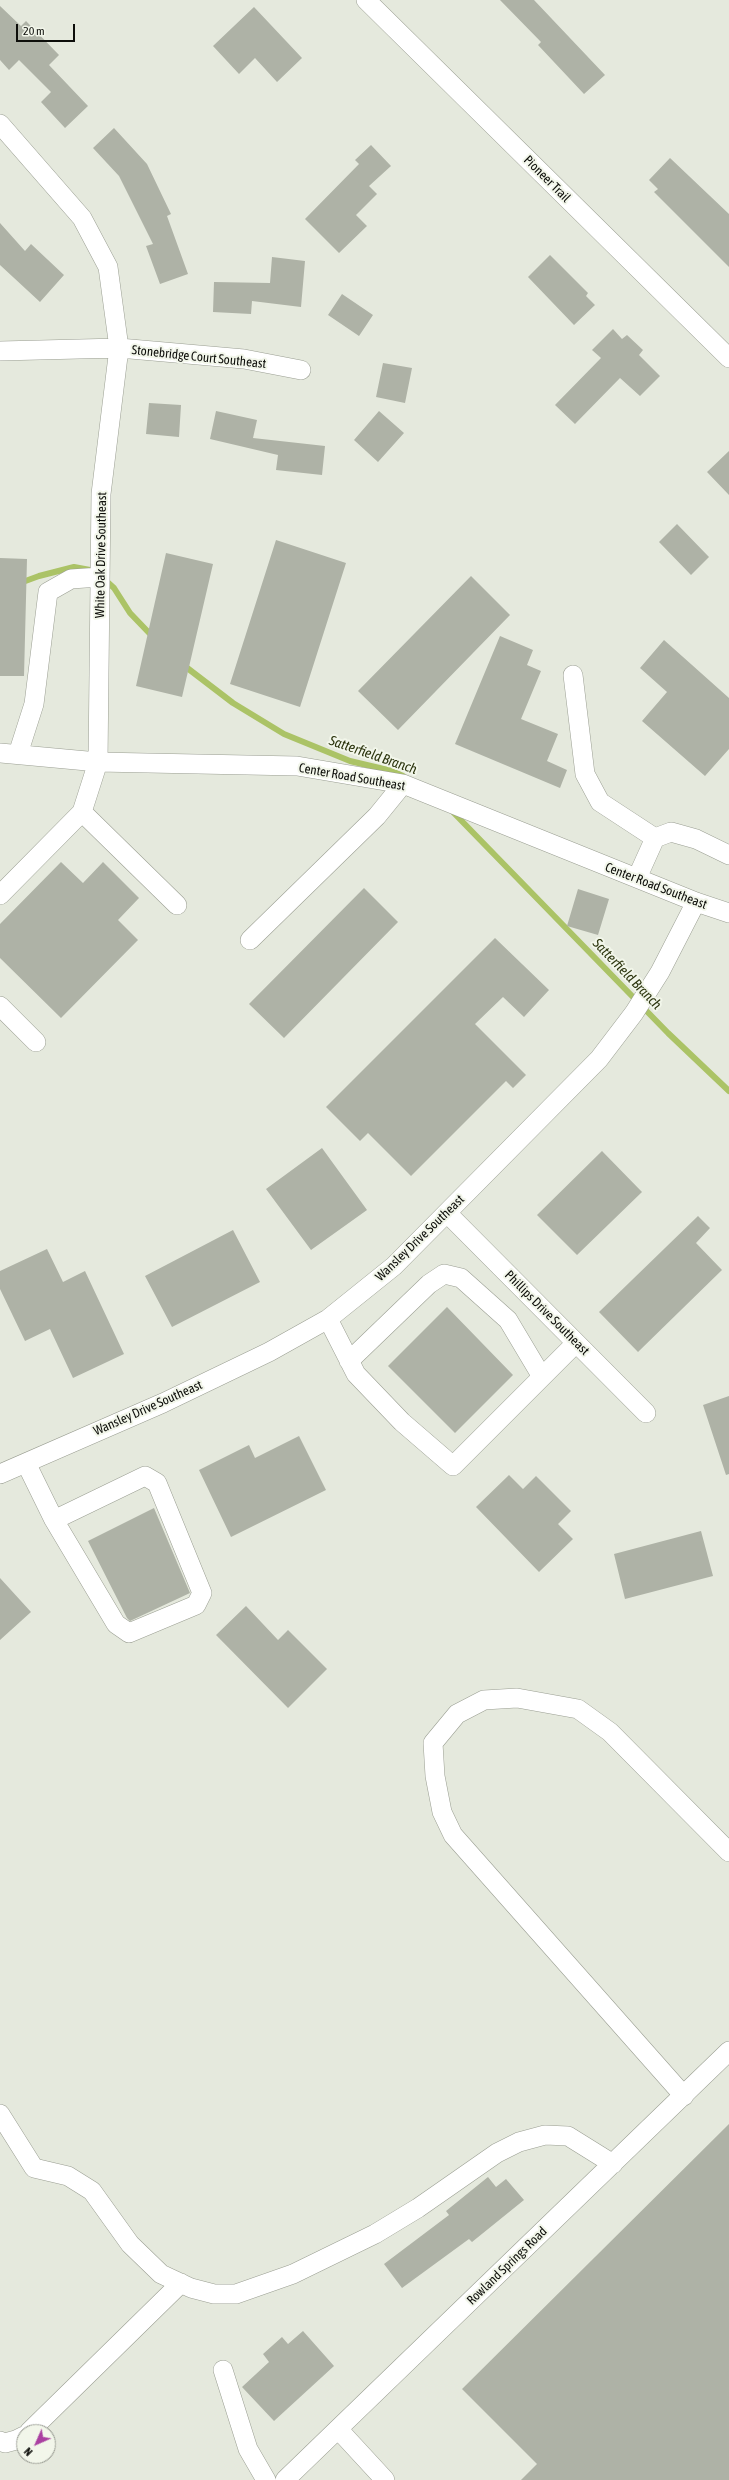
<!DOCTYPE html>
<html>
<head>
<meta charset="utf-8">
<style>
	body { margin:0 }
	#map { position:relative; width:729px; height:2480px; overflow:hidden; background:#e5e9dd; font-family:"Asap Condensed",sans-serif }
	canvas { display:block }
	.north { position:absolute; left:16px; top:2424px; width:40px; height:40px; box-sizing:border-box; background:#f2f6ea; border:1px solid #969990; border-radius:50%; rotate:225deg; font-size:11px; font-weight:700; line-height:16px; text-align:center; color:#0d0e0a }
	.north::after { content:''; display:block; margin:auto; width:14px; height:18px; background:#aa40a1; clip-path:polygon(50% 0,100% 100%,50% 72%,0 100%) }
	.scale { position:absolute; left:16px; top:24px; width:59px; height:18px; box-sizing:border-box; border:2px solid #0d0e0a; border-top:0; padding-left:5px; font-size:12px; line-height:14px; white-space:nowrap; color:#0d0e0a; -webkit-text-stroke:3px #f2f6ea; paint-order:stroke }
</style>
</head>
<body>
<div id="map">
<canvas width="729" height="2480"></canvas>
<div class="north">N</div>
<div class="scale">20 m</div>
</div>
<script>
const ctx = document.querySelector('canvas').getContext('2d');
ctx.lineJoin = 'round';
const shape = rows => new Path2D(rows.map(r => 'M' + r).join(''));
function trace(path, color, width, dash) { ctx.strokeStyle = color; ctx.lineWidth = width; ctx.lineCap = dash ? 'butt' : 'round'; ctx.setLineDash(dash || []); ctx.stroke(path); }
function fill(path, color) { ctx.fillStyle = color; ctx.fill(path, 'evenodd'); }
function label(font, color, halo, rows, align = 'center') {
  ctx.font = font + ' "Asap Condensed",sans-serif'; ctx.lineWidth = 4; ctx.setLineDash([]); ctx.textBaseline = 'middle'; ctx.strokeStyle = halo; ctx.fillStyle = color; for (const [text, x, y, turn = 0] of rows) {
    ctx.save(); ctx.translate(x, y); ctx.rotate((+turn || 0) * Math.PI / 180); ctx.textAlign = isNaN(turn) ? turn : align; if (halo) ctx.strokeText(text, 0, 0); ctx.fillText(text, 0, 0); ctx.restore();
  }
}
trace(shape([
	[104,579,114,588,130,613,153,637],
	[20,583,39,576,74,567,90,570],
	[182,664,233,703,284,734,350,761,392,771,403,776],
	[452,811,668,1033,729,1091]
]), '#abc366', 6);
fill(shape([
	[500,0,534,0,605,75,584,94,538,45,541,42],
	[0,6,21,26,26,21,59,55,49,65,88,106,65,128,41,102,51,92,19,60,9,70,0,60],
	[254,7,302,58,277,82,255,58,239,74,213,46],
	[114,128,147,164,171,214,167,216,188,274,160,284,146,246,153,244,119,176,93,148],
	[371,145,391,166,369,186,377,194,356,215,367,226,339,253,305,219,359,164,355,160],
	[670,158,729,214,729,267,654,192,658,189,649,180],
	[0,223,25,251,31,244,64,275,40,302,0,265],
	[550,255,588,293,586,296,595,305,574,325,528,277],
	[272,257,305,261,301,307,252,301,251,314,213,312,214,282,270,283],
	[342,294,373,315,359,336,328,315],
	[613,329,622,339,627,335,643,350,639,355,660,376,640,396,620,378,575,424,555,405,601,358,592,350],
	[383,363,412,368,405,403,376,397],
	[149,403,181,405,179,437,146,434],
	[216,411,257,420,253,438,325,446,322,475,276,470,278,455,210,439],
	[379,411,404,433,378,462,354,440],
	[729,451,729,495,707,472],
	[677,524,709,557,691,575,659,542],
	[276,540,346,563,300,707,230,684],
	[166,553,213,564,182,697,136,686],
	[0,558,27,559,24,676,0,676],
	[471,576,510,615,398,730,358,691],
	[500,636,533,650,527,665,541,671,521,719,558,734,547,761,567,770,560,788,455,744],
	[664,640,729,698,729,749,705,776,642,721,667,692,640,668],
	[61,862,83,883,103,862,139,898,118,920,138,940,61,1018,0,958,0,924],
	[364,888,398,922,284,1038,249,1004],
	[578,889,609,899,598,935,567,926],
	[495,938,549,990,524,1017,503,997,475,1024,526,1075,513,1088,506,1081,411,1176,368,1133,360,1141,326,1107],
	[322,1148,367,1210,311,1250,266,1189],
	[602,1151,642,1192,577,1255,537,1215],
	[698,1216,710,1228,696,1243,722,1270,638,1352,599,1312],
	[233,1230,260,1282,172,1327,145,1276],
	[47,1249,63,1282,85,1271,124,1354,73,1378,50,1329,25,1341,0,1289,0,1271],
	[447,1307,513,1375,455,1433,388,1366],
	[729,1396,729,1474,726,1475,703,1405],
	[299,1436,326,1490,231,1537,199,1470,249,1445,255,1458],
	[509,1475,523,1489,536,1476,571,1511,558,1524,573,1539,539,1572,476,1507],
	[154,1508,190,1593,130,1621,127,1618,88,1541],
	[701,1531,713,1576,625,1599,614,1554],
	[0,1578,31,1612,0,1640],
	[246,1606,278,1640,288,1630,327,1669,288,1708,216,1635],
	[729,2124,729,2480,521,2480,537,2464,462,2389],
	[488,2177,496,2187,506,2179,524,2200,472,2242,469,2239,402,2288,384,2264,449,2215,446,2211],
	[303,2331,334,2366,274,2421,242,2387,269,2362,263,2354,282,2337,288,2344]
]), '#aeb2a6');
const minor = shape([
	[366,0,729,358],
	[0,124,82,218,108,267,119,348,0,351],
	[573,675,585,774,600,802,655,838],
	[0,753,98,762,297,766,403,784,696,902,729,913],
	[18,754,34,704,48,592,71,579,100,577],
	[82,812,177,905],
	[637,878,655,838,671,832,696,839,729,855],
	[0,895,82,812,98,762,101,494,119,348,244,359,301,370],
	[250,940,377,816,403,784],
	[0,1006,36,1042],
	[447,1213,646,1413],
	[328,1319,356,1374,402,1422,453,1466,576,1343],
	[349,1361,429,1284,444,1274,461,1278,508,1320,542,1377],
	[26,1463,54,1520,116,1624,129,1633,196,1605,202,1593,157,1483,145,1476,54,1520],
	[0,1474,163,1403,269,1352,328,1319,394,1266,599,1059,634,1013,660,972,696,902],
	[684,2096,453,1835,442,1812,435,1776,433,1743,457,1714,484,1700,517,1698,578,1709,610,1732,729,1852],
	[0,2114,34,2168,68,2176,92,2191,130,2244,161,2274,191,2288,214,2294,236,2294,293,2274,375,2234,418,2208,497,2153,519,2142,545,2135,568,2136,613,2164],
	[223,2370,248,2449,266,2480],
	[338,2429,385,2480],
	[29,2432,181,2283],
	[0,2441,5,2443,16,2440,24,2436],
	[285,2480,729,2051]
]);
trace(minor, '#9a9e92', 20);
trace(minor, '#fff', 19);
label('13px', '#0d0e0a', '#f2f6ea', [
	["Pioneer Trail",547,179,45],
	["Stonebridge Court Southeast",199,357,6],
	["White Oak Drive Southeast",101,555,-89],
	["Center Road Southeast",352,777,10],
	["Center Road Southeast",656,886,21],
	["Wansley Drive Southeast",420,1238,-44],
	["Phillips Drive Southeast",547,1313,45],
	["Wansley Drive Southeast",148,1408,-24],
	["Rowland Springs Road",507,2266,-44]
]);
label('italic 14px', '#2c350e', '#f2f6ea', [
	["Satterfield Branch",373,755,19],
	["Satterfield Branch",627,974,46]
]);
</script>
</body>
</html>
